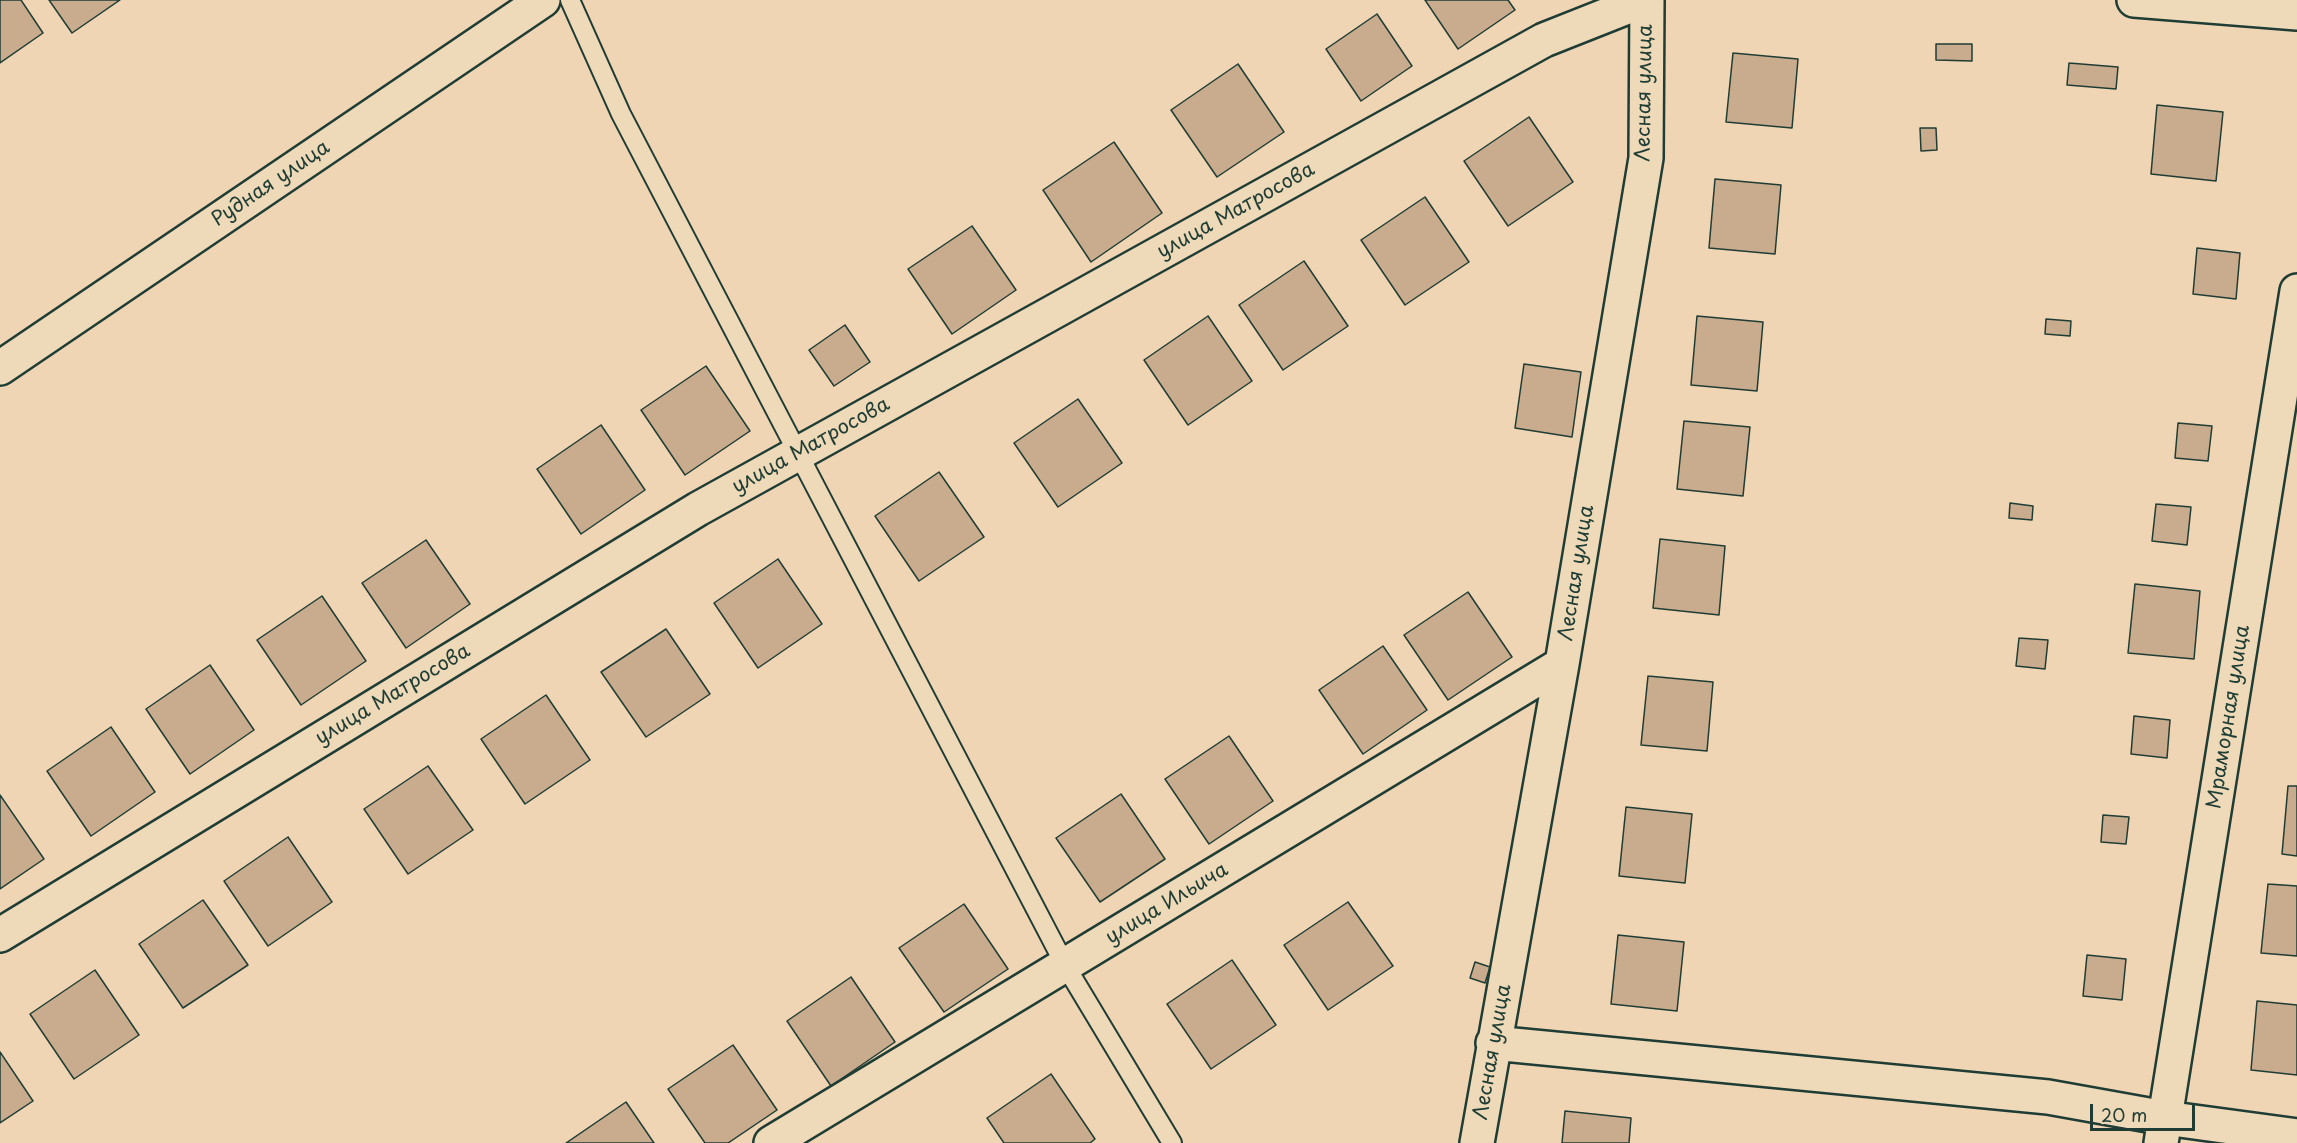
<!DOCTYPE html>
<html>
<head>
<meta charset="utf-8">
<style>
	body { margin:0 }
	#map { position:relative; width:2297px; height:1143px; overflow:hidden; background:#efd5b4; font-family:"Playpen Sans",sans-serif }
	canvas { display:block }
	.scale { position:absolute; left:2090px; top:1104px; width:105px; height:27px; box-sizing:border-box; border:3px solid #1f3d34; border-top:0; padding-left:8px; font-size:18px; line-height:21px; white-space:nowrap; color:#1f3d34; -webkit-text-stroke:4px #eed9b8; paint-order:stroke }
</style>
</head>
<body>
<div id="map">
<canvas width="2297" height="1143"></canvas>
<div class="scale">20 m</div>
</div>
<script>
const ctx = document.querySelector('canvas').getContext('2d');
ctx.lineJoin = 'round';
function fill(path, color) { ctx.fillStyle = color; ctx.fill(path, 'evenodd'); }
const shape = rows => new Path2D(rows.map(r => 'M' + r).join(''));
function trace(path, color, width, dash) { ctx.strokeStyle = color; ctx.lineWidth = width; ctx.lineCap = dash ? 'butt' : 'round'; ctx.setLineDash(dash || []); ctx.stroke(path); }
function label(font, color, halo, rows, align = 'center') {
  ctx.font = font + ' "Playpen Sans",sans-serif'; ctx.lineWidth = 4.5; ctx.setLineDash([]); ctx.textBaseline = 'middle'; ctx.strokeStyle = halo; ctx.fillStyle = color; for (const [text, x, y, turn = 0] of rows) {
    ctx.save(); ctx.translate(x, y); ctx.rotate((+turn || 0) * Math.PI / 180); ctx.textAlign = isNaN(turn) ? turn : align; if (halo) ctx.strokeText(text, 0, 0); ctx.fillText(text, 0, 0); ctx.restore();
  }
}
const building = shape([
	[0,0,21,0,43,33,0,63,0,0],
	[49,0,120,0,72,33,49,0],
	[1425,0,1508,0,1515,10,1458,49,1425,0],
	[1377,14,1412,66,1361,101,1326,49,1377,14],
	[1936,44,1972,44,1972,61,1936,60,1936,44],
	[1733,53,1798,59,1792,128,1726,122,1733,53],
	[2069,63,2118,67,2116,89,2067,85,2069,63],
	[1238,64,1284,132,1217,177,1171,110,1238,64],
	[2157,105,2223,112,2216,181,2151,174,2157,105],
	[1529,117,1573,182,1508,226,1464,161,1529,117],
	[1920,128,1936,128,1937,150,1921,151,1920,128],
	[1114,142,1162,213,1091,262,1043,190,1114,142],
	[1715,179,1781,185,1775,254,1709,248,1715,179],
	[1425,197,1469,262,1405,305,1361,240,1425,197],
	[972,226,1016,290,952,334,908,269,972,226],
	[2197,248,2240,253,2236,299,2193,294,2197,248],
	[1304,261,1348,326,1283,370,1239,305,1304,261],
	[1208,316,1252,381,1188,425,1144,360,1208,316],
	[1697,316,1763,322,1757,391,1691,385,1697,316],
	[2046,319,2071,321,2070,336,2045,334,2046,319],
	[845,325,870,362,834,386,809,350,845,325],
	[1524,364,1581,372,1572,437,1515,428,1524,364],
	[706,366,750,431,685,475,641,410,706,366],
	[1078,399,1122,463,1058,507,1014,443,1078,399],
	[1684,421,1750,427,1743,496,1677,489,1684,421],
	[2178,423,2212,426,2208,461,2175,458,2178,423],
	[601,425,645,490,581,534,537,469,601,425],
	[939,472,984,537,919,581,875,516,939,472],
	[2010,503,2033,506,2032,520,2009,518,2010,503],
	[2156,504,2191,507,2187,545,2152,541,2156,504],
	[1660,539,1725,546,1719,615,1653,608,1660,539],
	[426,540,470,604,406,648,362,583,426,540],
	[778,559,822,624,758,668,714,603,778,559],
	[2135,584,2200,591,2194,659,2128,653,2135,584],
	[1468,592,1512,657,1448,700,1404,635,1468,592],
	[322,596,366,661,301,705,257,640,322,596],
	[666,629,710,694,646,737,601,672,666,629],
	[2019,638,2048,640,2045,669,2016,666,2019,638],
	[1383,646,1427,710,1363,754,1319,690,1383,646],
	[210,665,254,730,190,774,146,709,210,665],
	[1648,676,1713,682,1707,751,1641,745,1648,676],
	[546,695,590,760,525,804,481,739,546,695],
	[2134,716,2170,720,2167,758,2131,754,2134,716],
	[111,727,155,792,91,836,47,771,111,727],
	[1229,736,1273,801,1209,844,1165,779,1229,736],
	[428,766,473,830,408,874,364,809,428,766],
	[2288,786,2297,786,2297,856,2282,854,2288,786],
	[1121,794,1165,859,1100,902,1056,838,1121,794],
	[0,795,44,859,0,889,0,795],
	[1626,807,1692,814,1685,883,1619,876,1626,807],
	[2103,815,2129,817,2126,844,2101,842,2103,815],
	[288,837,332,902,268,946,224,881,288,837],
	[2268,884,2297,886,2297,956,2261,953,2268,884],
	[203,900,248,965,183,1008,139,944,203,900],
	[1348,902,1393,966,1328,1010,1284,945,1348,902],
	[964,904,1008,969,944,1012,899,948,964,904],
	[1618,935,1684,942,1677,1011,1611,1004,1618,935],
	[2087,955,2126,959,2122,1000,2083,996,2087,955],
	[1232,960,1276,1025,1211,1069,1167,1004,1232,960],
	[1475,962,1490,967,1485,983,1470,978,1475,962],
	[95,970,139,1035,74,1079,30,1014,95,970],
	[851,977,895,1042,831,1086,787,1021,851,977],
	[2257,1001,2297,1005,2297,1075,2251,1070,2257,1001],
	[733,1045,777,1110,728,1143,705,1143,668,1089,733,1045],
	[0,1052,33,1101,0,1123,0,1052],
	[1051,1074,1095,1139,1090,1143,1004,1143,987,1118,1051,1074],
	[626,1102,654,1143,566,1143,626,1102],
	[1565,1111,1631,1118,1629,1143,1562,1143,1565,1111]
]);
fill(building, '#c9ab8d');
trace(building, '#1f3d34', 1.5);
const lane = shape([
	[570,0,621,114,1065,965,1172,1143]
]);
const street = shape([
	[2134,0,2297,13],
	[0,368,543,0],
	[0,935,698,509,1544,40,1645,0],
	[1493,1043,2048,1097,2165,1118,2297,1136],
	[771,1143,1562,664],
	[1477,1143,1562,664,1646,158,1647,0]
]);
const secondary = shape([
	[2161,1143,2297,291]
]);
trace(lane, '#1f3d34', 22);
trace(street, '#1f3d34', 38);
trace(secondary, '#1f3d34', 38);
trace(lane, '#eed9b8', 18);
trace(street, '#eed9b8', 33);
trace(secondary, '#eed9b8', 33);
label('20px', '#1f3d34', '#eed9b8', [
	["Лесная улица",1645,93,-89],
	["Рудная улица",271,184,-34],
	["улица Матросова",1236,211,-29],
	["улица Матросова",811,446,-29],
	["Лесная улица",1577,573,-81],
	["улица Матросова",393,695,-31],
	["Мраморная улица",2229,717,-81],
	["улица Ильича",1167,904,-31],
	["Лесная улица",1493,1052,-80]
]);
</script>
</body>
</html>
